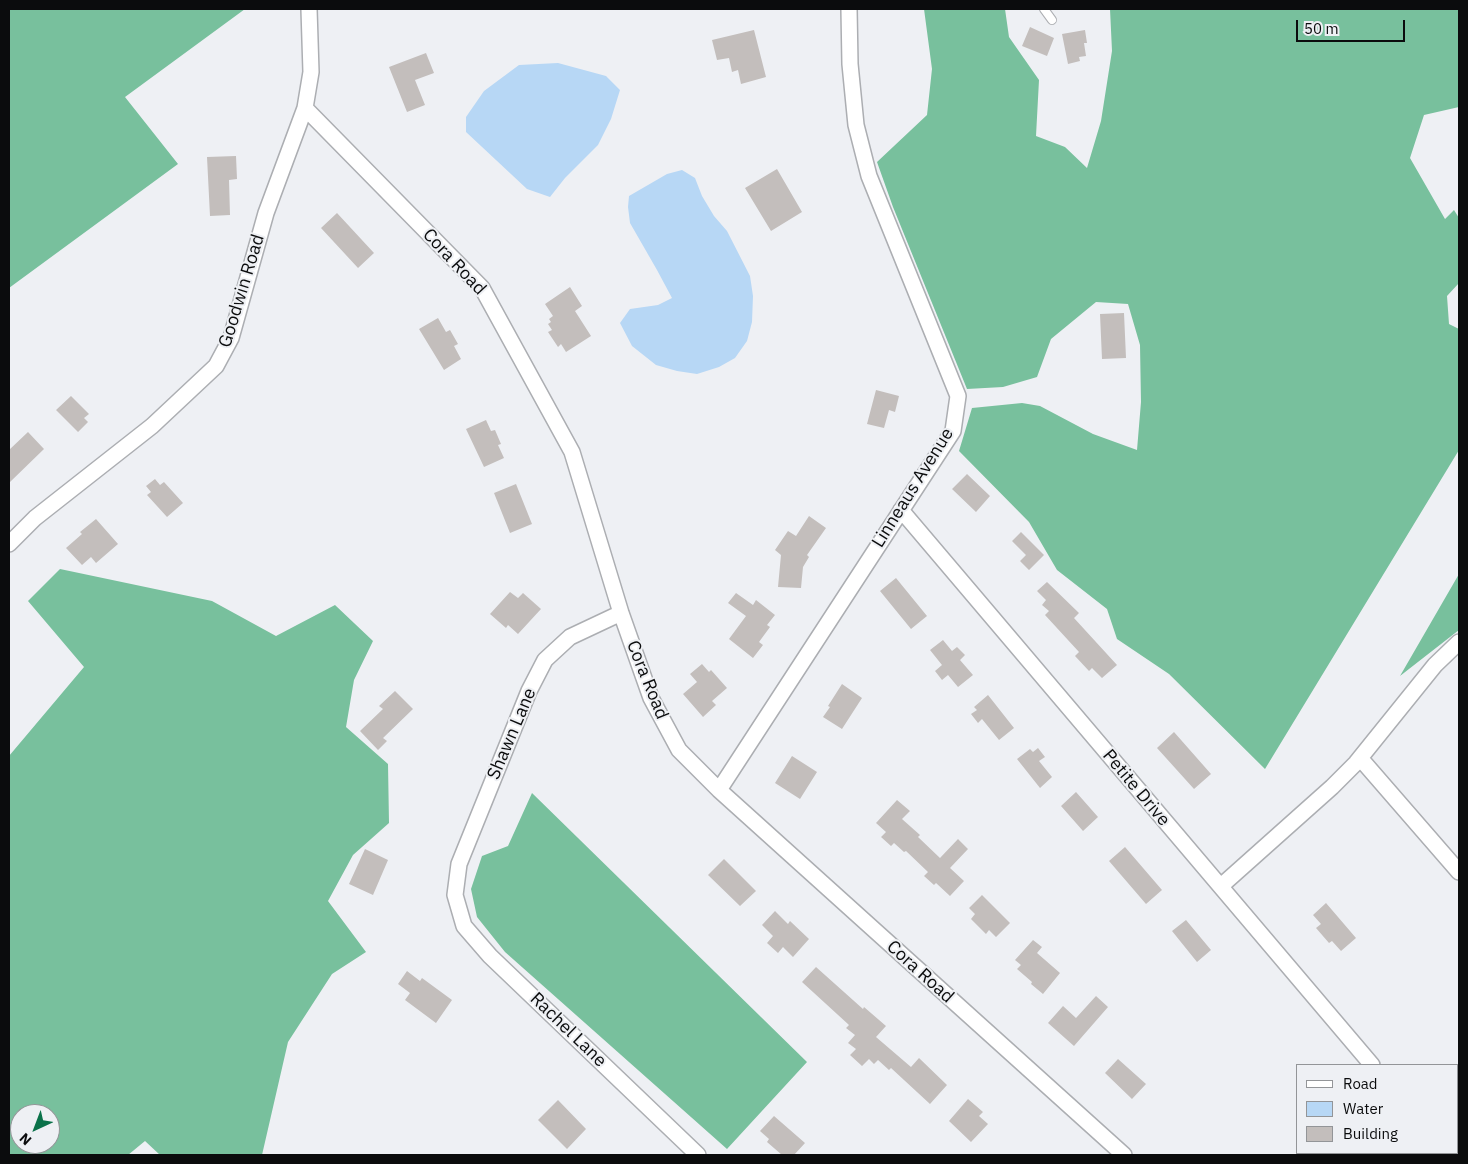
<!DOCTYPE html>
<html>
<head>
<meta charset="utf-8">
<style>
	body { margin:0 }
	#map { position:relative; width:1468px; height:1164px; overflow:hidden; background:#eef0f4; font-family:"IBM Plex Sans",sans-serif }
	canvas { display:block }
	.frame { position:absolute; inset:0; border:10px solid #0b0c0d; pointer-events:none }
	.legend { position:absolute; left:1296px; top:1064px; width:162px; height:90px; box-sizing:border-box; background:#eef0f4; border:1px solid #939598; margin:0; padding:6px 9px; list-style:none; font-size:15px; color:#0b0c0d }
	.legend li { display:flex; align-items:center; gap:10px; height:25px }
	.legend b { width:25px; border:1px solid #939598 }
	.north { position:absolute; left:10px; top:1104px; width:50px; height:50px; box-sizing:border-box; background:#eef0f4; border:1px solid #939598; border-radius:50%; rotate:223deg; font-size:14px; font-weight:700; line-height:20px; text-align:center; color:#0b0c0d }
	.north::after { content:''; display:block; margin:auto; width:18px; height:22px; background:#0b724a; clip-path:polygon(50% 0,100% 100%,50% 72%,0 100%) }
	.scale { position:absolute; left:1296px; top:20px; width:109px; height:22px; box-sizing:border-box; border:2px solid #0b0c0d; border-top:0; padding-left:6px; font-size:15px; line-height:18px; white-space:nowrap; color:#0b0c0d; -webkit-text-stroke:4px #eef0f4; paint-order:stroke }
</style>
</head>
<body>
<div id="map">
<canvas width="1468" height="1164"></canvas>
<div class="frame"></div>
<ul class="legend">
<li><b style="height:6px;background:#fff"></b>Road</li>
<li><b style="height:14px;background:#b7d7f5"></b>Water</li>
<li><b style="height:14px;background:#c3bebc"></b>Building</li>
</ul>
<div class="north">N</div>
<div class="scale">50 m</div>
</div>
<script>
const ctx = document.querySelector('canvas').getContext('2d');
ctx.lineJoin = 'round';
function fill(path, color) { ctx.fillStyle = color; ctx.fill(path, 'evenodd'); }
const shape = rows => new Path2D(rows.map(r => 'M' + r).join(''));
function trace(path, color, width, dash) { ctx.strokeStyle = color; ctx.lineWidth = width; ctx.lineCap = dash ? 'butt' : 'round'; ctx.setLineDash(dash || []); ctx.stroke(path); }
function label(font, color, halo, rows, align = 'center') {
  ctx.font = font + ' "IBM Plex Sans",sans-serif'; ctx.lineWidth = 4; ctx.setLineDash([]); ctx.textBaseline = 'middle'; ctx.strokeStyle = halo; ctx.fillStyle = color; for (const [text, x, y, turn = 0] of rows) {
    ctx.save(); ctx.translate(x, y); ctx.rotate((+turn || 0) * Math.PI / 180); ctx.textAlign = isNaN(turn) ? turn : align; if (halo) ctx.strokeText(text, 0, 0); ctx.fillText(text, 0, 0); ctx.restore();
  }
}
fill(shape([
	[9,9,245,9,125,97,178,164,9,288],
	[924,9,1005,9,1009,37,1039,80,1036,136,1065,147,1087,168,1101,121,1112,51,1110,9,1459,9,1459,107,1424,115,1410,158,1445,219,1454,210,1459,218,1459,283,1447,296,1449,324,1459,329,1459,450,1265,769,1169,674,1117,639,1107,609,1057,570,1029,522,959,451,972,408,1022,403,1040,406,1093,434,1137,450,1141,402,1140,345,1128,304,1096,302,1051,339,1037,377,1003,387,967,389,893,207,877,162,927,115,932,69],
	[60,569,212,601,276,636,335,605,373,641,354,680,346,727,388,764,389,823,353,855,328,901,366,952,332,974,288,1042,262,1155,160,1155,145,1141,128,1155,9,1155,9,756,84,667,28,601],
	[20,1114,50,1114,50,1144,20,1144],
	[1459,574,1459,630,1400,676],
	[532,793,807,1062,727,1149,505,952,477,917,471,889,482,856,508,846]
]), '#78c09d');
fill(shape([
	[558,63,606,76,620,90,611,119,598,145,565,178,550,197,527,189,466,132,466,117,484,91,519,65],
	[682,170,695,178,702,196,714,216,727,231,750,276,753,296,752,322,747,341,735,358,719,367,697,374,677,371,656,365,632,346,620,323,630,309,658,305,672,298,657,270,630,223,628,207,629,196,667,174]
]), '#b7d7f5');
fill(shape([
	[1030,27,1054,38,1047,56,1022,46],
	[754,30,766,77,741,84,738,70,732,72,729,58,717,60,712,40],
	[1085,30,1087,43,1084,43,1086,56,1079,57,1080,61,1068,64,1062,34],
	[426,53,434,73,415,80,425,105,407,112,389,67],
	[236,156,237,179,229,180,230,215,210,216,207,157],
	[777,169,802,212,771,231,745,188],
	[337,213,374,253,358,268,321,228],
	[570,287,582,306,575,311,591,336,566,352,561,344,558,347,548,332,552,330,548,324,551,322,549,319,553,316,545,304],
	[1124,313,1126,358,1102,359,1100,314],
	[438,318,446,332,450,330,458,344,454,346,461,359,444,370,419,329],
	[876,390,899,396,895,412,889,410,884,428,867,424],
	[71,396,89,414,84,418,88,422,78,432,56,410],
	[486,420,491,431,495,430,501,444,498,445,504,458,484,467,466,429],
	[28,432,44,449,9,483,9,450],
	[967,474,990,496,976,512,952,489],
	[155,479,160,485,164,482,183,503,167,517,147,495,151,492,146,486],
	[516,484,532,524,510,533,494,493],
	[809,516,826,528,807,555,809,557,803,567,801,588,778,587,781,555,775,550,788,531,796,536],
	[96,519,118,544,96,563,91,557,82,565,66,548,82,534,80,532],
	[1021,532,1044,555,1029,570,1020,561,1026,555,1012,541],
	[896,578,927,616,911,629,880,591],
	[1047,582,1079,613,1074,618,1117,665,1102,678,1092,668,1089,671,1075,656,1079,652,1045,615,1049,611,1042,605,1046,600,1037,591],
	[510,592,518,598,523,593,541,609,518,634,508,625,506,628,490,614],
	[736,593,753,605,756,600,775,615,767,625,770,627,759,642,763,645,753,658,729,639,746,616,728,603],
	[943,640,952,651,957,647,965,655,960,660,973,675,958,687,948,675,942,680,935,671,942,665,930,650],
	[702,664,709,672,711,670,727,688,712,701,716,705,703,717,683,694,697,682,690,674],
	[842,684,862,698,842,729,823,717,830,707,828,706],
	[395,691,413,709,383,738,387,741,378,750,360,731,383,709,379,706],
	[988,695,1014,728,999,740,982,719,978,723,971,714,977,710,974,707],
	[1174,732,1211,774,1194,789,1157,748],
	[1038,748,1045,757,1039,761,1052,777,1040,788,1017,759,1030,749,1033,752],
	[792,756,817,772,800,799,775,783],
	[1076,792,1098,817,1083,831,1061,806],
	[897,800,910,811,902,819,920,835,918,837,940,858,958,839,968,849,950,868,964,881,950,896,936,883,934,885,924,876,928,872,906,851,904,852,894,843,891,846,881,837,886,832,876,823],
	[1125,847,1162,890,1146,904,1109,861],
	[365,849,388,860,373,895,349,884],
	[724,859,756,891,740,906,708,875],
	[982,895,1010,923,996,937,989,930,986,934,971,919,975,914,969,908],
	[1326,903,1356,938,1341,951,1332,941,1329,943,1316,928,1321,924,1313,915],
	[775,911,788,924,790,921,809,939,793,957,783,947,778,953,767,943,773,936,762,925],
	[1186,920,1211,950,1197,962,1172,931],
	[1033,940,1042,947,1037,953,1060,973,1043,994,1031,984,1032,982,1017,969,1021,965,1015,960],
	[816,967,863,1009,864,1007,886,1026,876,1037,911,1067,919,1058,947,1085,930,1104,891,1068,889,1070,878,1060,874,1064,869,1059,862,1066,850,1055,856,1049,848,1043,855,1035,846,1028,849,1025,802,982],
	[407,971,420,981,422,978,452,1000,436,1023,405,1000,410,993,398,984],
	[1096,996,1108,1007,1074,1046,1048,1023,1063,1006,1076,1018],
	[1118,1059,1146,1084,1132,1099,1105,1073],
	[968,1099,983,1112,979,1116,988,1124,971,1142,949,1121],
	[558,1100,586,1129,567,1149,538,1120],
	[774,1116,805,1143,794,1155,782,1155,767,1142,769,1139,760,1131]
]), '#c3bebc');
const lane = shape([
	[1044,9,1052,20]
]);
const street = shape([
	[305,108,482,288,572,452,621,613,651,698,679,750,719,790,1124,1155],
	[901,510,1372,1065],
	[9,544,35,518,152,426,216,366,231,338,266,213,305,108,311,72,309,9],
	[621,613,570,637,545,660,529,691,459,864,455,895,464,926,490,956,698,1155],
	[1360,758,1459,872],
	[719,790,953,431,958,396,869,176,856,125,850,64,849,9],
	[1221,886,1332,787,1356,763,1435,665,1459,642],
	[1445,1153,1447,1155]
]);
trace(lane, '#acaeb2', 10);
trace(street, '#acaeb2', 18);
trace(lane, '#fff', 8);
trace(street, '#fff', 15);
label('18px', '#0b0c0d', '#eef0f4', [
	["Cora Road",454,262,47],
	["Goodwin Road",242,291,-73],
	["Linneaus Avenue",913,488,-58],
	["Cora Road",647,680,68],
	["Shawn Lane",512,734,-67],
	["Petite Drive",1136,788,50],
	["Cora Road",920,972,42],
	["Rachel Lane",568,1030,44]
]);
</script>
</body>
</html>
